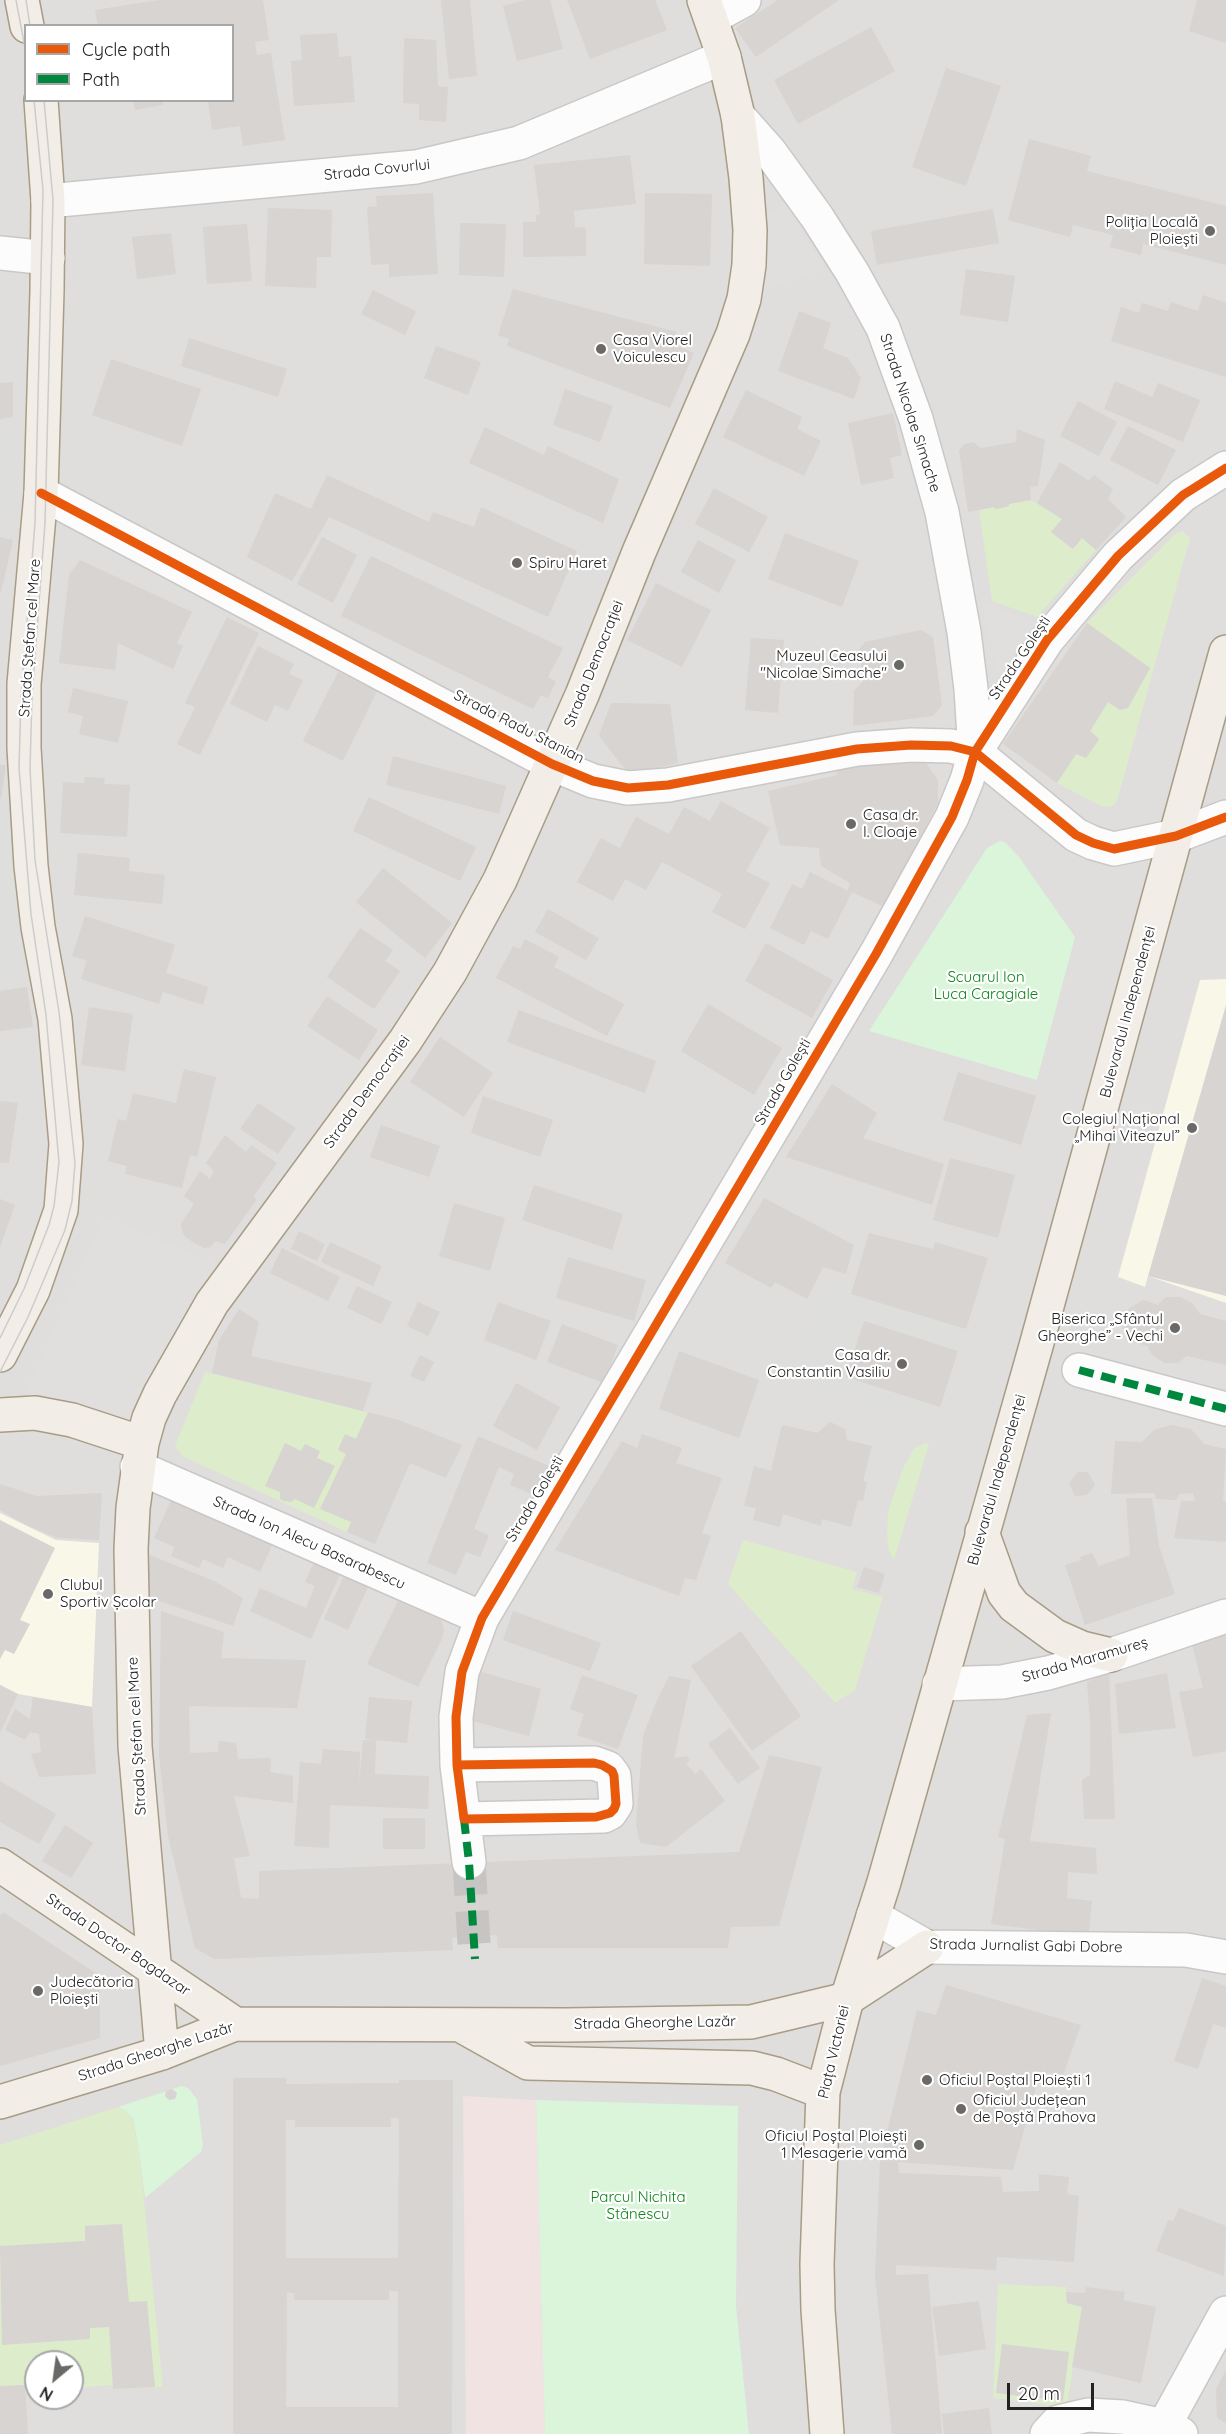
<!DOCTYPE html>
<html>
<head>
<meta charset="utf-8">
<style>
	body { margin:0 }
	#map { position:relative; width:1226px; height:2434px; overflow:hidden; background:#f0eeeb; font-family:Quicksand,sans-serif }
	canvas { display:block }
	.legend { position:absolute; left:24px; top:24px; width:210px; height:78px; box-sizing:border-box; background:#fff; border:2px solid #a7a7a7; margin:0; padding:8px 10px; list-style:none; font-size:18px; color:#222 }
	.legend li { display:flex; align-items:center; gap:12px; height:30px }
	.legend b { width:30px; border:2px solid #a7a7a7 }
	.north { position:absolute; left:24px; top:2350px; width:60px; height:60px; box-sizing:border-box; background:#fff; border:2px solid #a7a7a7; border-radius:50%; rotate:209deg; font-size:16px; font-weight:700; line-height:24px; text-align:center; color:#222 }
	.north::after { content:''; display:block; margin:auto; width:21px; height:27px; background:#6a6968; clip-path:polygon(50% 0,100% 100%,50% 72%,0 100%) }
	.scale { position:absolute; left:1007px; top:2383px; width:87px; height:27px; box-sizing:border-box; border:3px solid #222; border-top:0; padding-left:8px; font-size:18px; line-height:21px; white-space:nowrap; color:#222; -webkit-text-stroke:4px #fff; paint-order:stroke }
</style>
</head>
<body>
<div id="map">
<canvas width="1226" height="2434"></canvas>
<ul class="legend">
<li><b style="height:8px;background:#e8590c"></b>Cycle path</li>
<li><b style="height:8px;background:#00873e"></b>Path</li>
</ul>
<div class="north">N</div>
<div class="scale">20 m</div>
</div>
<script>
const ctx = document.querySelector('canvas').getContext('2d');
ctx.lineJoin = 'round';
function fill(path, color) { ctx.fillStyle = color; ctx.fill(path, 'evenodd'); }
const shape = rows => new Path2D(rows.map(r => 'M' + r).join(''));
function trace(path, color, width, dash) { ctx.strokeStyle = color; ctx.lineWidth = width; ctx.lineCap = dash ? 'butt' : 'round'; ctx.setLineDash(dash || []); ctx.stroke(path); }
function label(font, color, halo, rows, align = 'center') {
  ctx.font = font + ' Quicksand,sans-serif'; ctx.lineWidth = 4.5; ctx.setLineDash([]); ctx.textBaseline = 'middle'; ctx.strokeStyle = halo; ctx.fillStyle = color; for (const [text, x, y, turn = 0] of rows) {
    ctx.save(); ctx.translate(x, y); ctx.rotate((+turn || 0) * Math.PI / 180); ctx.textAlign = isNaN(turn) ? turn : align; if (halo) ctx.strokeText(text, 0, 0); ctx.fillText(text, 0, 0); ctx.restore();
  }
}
fill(shape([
	[0,0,1226,0,1226,2434,0,2434],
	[26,26,232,26,232,100,26,100],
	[36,2362,72,2362,72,2398,36,2398]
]), '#dfdedc');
fill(shape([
	[463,2096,536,2100,545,2434,466,2434]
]), '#f1e3e1');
fill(shape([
	[1226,979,1226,1303,1148,1276,1145,1287,1118,1277,1200,980],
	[0,1513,56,1540,99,1543,92,1707,18,1694,0,1685]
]), '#f8f7e8');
fill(shape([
	[13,382,11,462,11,514,0,511,0,383],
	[0,813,13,814,26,974,0,973],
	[855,1279,851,1293,966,1329,936,1422,785,1374,818,1297]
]), '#dededc');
fill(shape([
	[1031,500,1062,519,1052,532,1072,549,1082,538,1096,550,1037,617,992,601,979,510,994,507,1002,508,1009,506,1009,504],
	[1183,531,1190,538,1119,794,1116,803,1111,807,1101,806,1057,783,1076,754,1086,758,1099,740,1090,731,1108,702,1120,710,1128,708,1150,668,1087,623,1175,534],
	[205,1372,398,1420,347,1532,182,1456,175,1446],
	[924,1443,929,1444,894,1560,889,1551,887,1536,888,1512,903,1468,914,1449],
	[743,1540,857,1572,852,1589,883,1597,855,1690,835,1703,728,1584],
	[118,2107,125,2110,132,2119,139,2150,163,2387,113,2389,113,2385,72,2388,72,2362,36,2362,36,2391,25,2392,24,2385,0,2386,0,2145],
	[998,2284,1066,2287,1067,2303,1082,2307,1067,2407,993,2398]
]), '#ddeccb');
fill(shape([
	[1000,841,1005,842,1019,857,1075,937,1037,1080,869,1031,987,848],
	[182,2086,188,2088,197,2099,203,2145,201,2152,145,2198,139,2150,133,2119,125,2110,118,2107],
	[536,2100,738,2106,736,2306,749,2434,545,2434]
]), '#daf5da');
fill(shape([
	[783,202,826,269,759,291,757,223],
	[982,603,1038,623,999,676],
	[104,1217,219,1266,135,1429,25,1394]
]), '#e0dfde');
fill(shape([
	[159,0,263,0,269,40,255,42,257,55,271,53,285,140,243,146,240,126,212,130,208,100,232,100,232,26,98,26,95,10],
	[441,0,470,0,477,76,449,79],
	[525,0,550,0,563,49,517,61,503,6],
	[567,0,655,0,667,30,590,59],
	[778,0,839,0,756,57,735,28],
	[1197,0,1226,0,1226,43,1189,31],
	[871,27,895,71,798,124,774,80],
	[337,33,339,57,351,56,355,102,294,106,291,61,302,60,300,35],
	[404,38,436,40,438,86,448,87,446,122,419,120,419,104,403,103],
	[946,68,1001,86,966,186,912,167],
	[133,100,163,100,163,105,135,110],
	[1029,139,1091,156,1087,171,1226,206,1226,265,1143,244,1141,255,1110,247,1113,235,1073,225,1070,237,1008,220],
	[630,155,636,204,574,211,575,227,586,228,586,256,523,257,523,222,536,222,536,215,540,214,534,165],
	[433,193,438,274,389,277,389,264,371,265,367,207,377,206,376,196],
	[645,193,712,194,710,266,644,264],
	[268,208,332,210,331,257,317,257,316,288,265,286],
	[993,209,999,243,877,265,871,231],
	[460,223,506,224,504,277,459,275],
	[247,224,252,281,207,284,203,227],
	[171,233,176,274,137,279,132,237],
	[966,269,1015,276,1008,322,960,315],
	[513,289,677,332,672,344,694,353,670,408,507,346,509,339,498,335],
	[373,290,416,311,405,335,361,314],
	[1203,295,1226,303,1226,377,1111,341,1121,307,1139,313,1142,303,1168,311,1171,302,1198,311],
	[799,311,831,323,823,348,848,358,861,378,854,399,778,371],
	[189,338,287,369,278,397,181,366],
	[436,346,481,362,468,395,424,378],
	[111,359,201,389,182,446,92,415],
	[1115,381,1152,397,1158,383,1200,400,1183,442,1104,409],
	[13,382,13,417,0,419,0,383],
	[565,389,613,406,600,442,553,425],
	[746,390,802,417,797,429,821,441,804,476,723,437],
	[1078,401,1117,422,1099,456,1060,436],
	[893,413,902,455,890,458,894,478,861,485,848,423],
	[1128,426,1176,450,1158,485,1110,460],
	[485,427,544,455,548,446,619,479,603,523,469,463],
	[1017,429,1045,440,1038,486,1030,487,1031,500,1009,504,1009,506,1002,508,995,509,994,507,968,512,959,451,964,444,973,442,981,448,1016,442],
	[1060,462,1089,481,1094,475,1113,489,1108,499,1126,517,1096,550,1082,538,1073,549,1051,532,1062,519,1037,503],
	[327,475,429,522,433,512,474,527,481,507,577,551,548,617,329,517,292,581,247,557,275,493,311,509],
	[714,488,768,517,749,552,695,524],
	[785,533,859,561,842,607,768,579],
	[0,537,13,540,1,592,0,592],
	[322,537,357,555,333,603,297,584],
	[698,540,736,560,719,593,681,572],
	[371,556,563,648,548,677,556,682,548,698,541,695,533,709,341,616],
	[80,560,192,612,177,643,183,646,173,669,118,643,115,670,59,663,69,575],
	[656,583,711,610,682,667,627,640],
	[227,617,259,633,200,755,177,744,195,707,185,703],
	[1087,623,1150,668,1128,708,1120,710,1108,702,1090,731,1099,739,1086,758,1076,754,1057,783,1003,744],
	[921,630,933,637,942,705,933,716,853,726,854,691,863,681,859,649,865,642],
	[751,638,784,640,778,713,745,710],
	[258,646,294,664,289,674,303,680,288,711,275,705,267,722,230,704],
	[338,672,377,691,343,761,303,741],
	[73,688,128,701,118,743,79,734,83,716,68,712],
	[611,703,670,704,678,763,629,774,599,736],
	[393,756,506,786,499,814,386,785],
	[909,756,926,763,938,780,938,803,884,907,852,892,828,939,811,931,804,945,770,928,792,884,802,889,810,872,848,891,850,883,821,866,819,848,780,845,768,791,837,775,836,766],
	[0,765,6,765,1,798,0,797],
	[85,777,105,778,104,784,130,785,127,837,60,833,63,782,84,783],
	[369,797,476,847,460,881,353,831],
	[721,801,770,828,746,871,770,883,745,929,712,912,722,894,662,862,646,890,625,879,613,901,577,882,601,838,620,848,636,817,669,834,684,807,710,821],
	[78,853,130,858,129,871,165,875,162,904,74,895],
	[383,868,452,923,425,958,356,902],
	[548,909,599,938,586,960,535,932],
	[85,916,175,945,166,973,208,987,203,1005,163,992,159,1004,81,979,87,961,72,956],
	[360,928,393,950,385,961,400,971,374,1009,327,977],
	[525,939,559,957,554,967,624,1004,607,1036,496,978,513,946,520,949],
	[766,943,833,980,812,1018,745,981],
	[27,987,33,1027,0,1031,0,991],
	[327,996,378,1030,359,1060,307,1026],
	[708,1004,782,1048,754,1095,681,1051],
	[1226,1005,1226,1296,1148,1276],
	[89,1007,133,1014,125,1071,81,1065],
	[519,1010,656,1061,645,1093,507,1042],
	[440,1037,493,1073,464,1117,410,1082],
	[184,1069,216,1077,197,1157,190,1155,182,1188,125,1174,127,1166,108,1161,118,1119,126,1121,133,1093,176,1103],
	[958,1072,1036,1096,1021,1145,943,1120],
	[832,1084,877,1113,863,1138,944,1164,932,1205,786,1157],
	[483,1096,553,1120,540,1157,471,1133],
	[0,1101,18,1103,9,1163,0,1162],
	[258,1103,296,1128,278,1154,240,1129],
	[381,1125,440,1146,429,1177,370,1157],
	[225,1135,246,1152,251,1145,277,1163,253,1197,257,1199,225,1244,216,1241,210,1247,204,1248,186,1238,182,1231,181,1224,194,1204,184,1196,200,1171,210,1179,214,1171,206,1163],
	[950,1158,1015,1175,998,1238,933,1220],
	[534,1185,623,1214,612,1250,522,1220],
	[764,1198,854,1245,846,1274,823,1267,807,1299,775,1282,771,1288,725,1263],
	[0,1199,15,1205,0,1247],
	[454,1203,505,1218,490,1271,439,1256],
	[299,1231,325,1244,317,1261,291,1249],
	[869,1233,933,1249,935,1242,988,1258,966,1329,851,1294],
	[330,1242,382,1266,373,1286,321,1262],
	[282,1248,340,1277,328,1301,270,1273],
	[568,1257,646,1280,634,1321,556,1298],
	[357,1286,392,1302,381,1324,347,1308],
	[1166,1297,1180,1297,1192,1303,1200,1314,1226,1321,1226,1365,1187,1356,1178,1363,1165,1363,1153,1356,1147,1346,1134,1342,1127,1334,1120,1319,1128,1309,1143,1300,1158,1305],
	[418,1302,440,1312,428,1336,407,1326],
	[498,1302,551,1321,536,1360,484,1340],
	[239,1309,259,1322,251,1356,372,1383,363,1411,212,1373,219,1340],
	[864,1321,958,1351,940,1407,846,1377],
	[562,1324,618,1345,604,1383,547,1362],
	[679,1351,759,1380,739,1438,659,1409],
	[420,1355,434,1362,424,1382,410,1376],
	[516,1383,560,1407,537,1450,493,1426],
	[368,1412,399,1420,462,1445,446,1478,410,1463,375,1544,347,1532,351,1522,320,1509,346,1454,338,1450,345,1434,356,1439],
	[830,1422,845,1429,847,1440,872,1446,863,1481,867,1482,863,1501,858,1500,851,1527,822,1519,821,1526,783,1514,780,1527,753,1520,756,1508,744,1506,754,1466,771,1471,782,1425,817,1433],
	[1171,1425,1191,1429,1204,1444,1226,1449,1223,1501,1226,1502,1226,1542,1174,1538,1181,1501,1195,1501,1193,1493,1179,1494,1176,1500,1156,1499,1155,1493,1111,1494,1115,1441,1142,1442,1154,1430],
	[642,1434,682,1448,676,1463,722,1478,702,1533,711,1536,696,1580,685,1578,679,1596,555,1550,622,1441,637,1448],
	[478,1436,554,1468,541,1498,510,1485,514,1474,499,1467,474,1529,489,1535,480,1557,466,1552,456,1575,427,1563],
	[285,1443,301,1451,305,1444,320,1451,317,1458,335,1466,314,1508,295,1499,291,1502,284,1501,280,1499,280,1492,265,1486],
	[1078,1472,1088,1472,1095,1485,1087,1495,1075,1496,1069,1483],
	[0,1484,37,1496,102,1493,99,1540,58,1538,28,1526,0,1510],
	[173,1496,274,1541,260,1572,228,1557,223,1568,203,1559,199,1568,171,1556,175,1547,154,1538],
	[1126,1498,1152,1498,1159,1546,1175,1594,1085,1625,1065,1565,1081,1560,1080,1557,1092,1553,1099,1566,1130,1555],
	[0,1520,55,1548,20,1620,30,1624,14,1654,5,1650,0,1659],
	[147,1554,214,1581,243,1598,233,1626,147,1597],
	[315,1560,341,1572,311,1639,250,1611,260,1588,306,1608,315,1586,305,1582],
	[864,1567,885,1574,879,1593,857,1587],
	[345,1574,369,1585,348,1630,324,1619],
	[398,1601,441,1620,444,1629,442,1639,418,1687,367,1664],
	[161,1611,224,1632,221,1658,306,1660,297,1708,189,1706,190,1753,218,1752,219,1741,236,1743,238,1759,271,1758,270,1772,293,1776,293,1803,234,1796,250,1856,234,1858,241,1898,259,1899,259,1871,739,1852,769,1755,822,1767,779,1926,731,1927,728,1948,498,1948,497,1935,452,1938,453,1950,214,1959,195,1948,168,1836,159,1755],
	[513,1611,601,1643,590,1671,503,1640],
	[741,1631,801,1716,752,1751,691,1666],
	[1226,1634,1226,1751,1193,1757,1179,1692,1203,1688,1192,1644],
	[478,1671,541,1689,529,1736,465,1719],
	[1109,1672,1115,1819,1084,1819,1082,1780,1090,1775,1090,1722,1087,1682],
	[1167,1673,1176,1728,1119,1734,1115,1684],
	[582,1675,638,1695,618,1749,577,1735,584,1714,570,1709],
	[669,1676,691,1680,674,1758,687,1756,690,1760,686,1763,695,1774,701,1769,725,1801,666,1847,640,1843,636,1824,643,1736,657,1700],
	[0,1685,18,1694,0,1733],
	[33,1697,92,1707,96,1774,39,1777,31,1754,41,1752,39,1734,30,1732,25,1740,5,1730,15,1709,30,1719],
	[369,1697,412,1701,407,1743,365,1739],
	[1051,1713,1030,1841,1096,1848,1097,1874,1068,1872,1067,1898,1092,1901,1089,1931,1046,1931,991,1924,1005,1839,998,1837,1027,1715],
	[730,1728,760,1768,738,1784,708,1744],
	[363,1740,376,1740,375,1774,429,1776,428,1809,330,1805,329,1848,294,1846,300,1762,321,1764,323,1749,360,1752,359,1785],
	[0,1781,56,1814,39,1844,0,1822],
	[383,1818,425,1818,425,1849,383,1849],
	[65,1825,93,1843,71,1878,42,1861],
	[3,1912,100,1976,100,2038,0,2066,0,1916],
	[1202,1978,1226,1986,1226,2028,1213,2024,1198,2069,1174,2061],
	[946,1985,1081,2025,1063,2075,1040,2072,1013,2170,898,2162,899,2173,1001,2177,1003,2192,1039,2191,1039,2174,1069,2177,1067,2194,1079,2196,1074,2262,997,2257,996,2270,896,2265,896,2275,928,2274,942,2434,892,2434,875,2276,880,2161,917,2010,936,2015],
	[233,2078,287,2078,286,2084,399,2083,399,2080,453,2080,452,2434,233,2434],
	[391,2118,399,2118,398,2258,286,2258,286,2120,295,2120,295,2127,391,2127],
	[389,2291,398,2291,398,2407,286,2407,287,2292,294,2293,294,2300,389,2300],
	[172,2089,177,2093,175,2099,169,2100,165,2096,166,2091],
	[1179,2208,1226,2226,1224,2276,1156,2251,1168,2220,1173,2221],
	[122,2224,129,2302,147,2301,155,2387,113,2389,109,2327,90,2328,90,2339,2,2345,0,2246,85,2241,85,2226],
	[1086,2287,1125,2292,1123,2300,1156,2307,1141,2383,1072,2367,1082,2307,1067,2303,1066,2292,1085,2293],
	[979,2301,986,2349,939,2356,932,2307],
	[1002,2344,1069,2352,1063,2401,996,2393],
	[1226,2370,1226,2423,1217,2418,1216,2389],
	[25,2385,28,2434,0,2434,0,2386],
	[989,2408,992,2434,944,2434,942,2414]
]), '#d7d4d2');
trace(shape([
	[469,1862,475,1959]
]), '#c7c5c3', 33, [33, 16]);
const minor = shape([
	[711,18,744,0],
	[738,116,770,152,817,217,852,272,883,328,916,419,942,512,964,632,971,689,975,752],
	[48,201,416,167,519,143,724,57],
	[0,253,48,258],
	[41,493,552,764,593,781,628,788,668,785,857,749,911,745,951,746,975,752,1076,835,1093,843,1114,849,1176,836,1226,817],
	[1079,1370,1226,1409],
	[137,1467,482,1618],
	[939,1684,1002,1682,1048,1673,1111,1655,1226,1616],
	[457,1765,594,1763,608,1768,614,1776,616,1804,610,1813,604,1816,464,1819],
	[469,1862,457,1765,456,1717,462,1672,482,1618,876,954,952,817,967,780,975,752,1047,640,1118,556,1183,495,1226,468],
	[873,1916,927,1947,1186,1950,1226,1957],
	[1164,2426,1226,2313],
	[1047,2434,1058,2422,1088,2415,1123,2417,1164,2426,1181,2434]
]);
const major = shape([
	[22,0,27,26],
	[0,1355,33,1290,61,1210,66,1144,55,1019,38,927,31,866,24,748,24,684,41,493,47,291,48,201,41,100],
	[0,1415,35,1413,72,1420,142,1443],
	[982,1532,1004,1593,1014,1606,1055,1636,1082,1648,1111,1655],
	[0,1865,235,2024],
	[462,2026,528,2063,752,2068,776,2074,823,2092],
	[162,2053,135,1746,131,1549,133,1508,142,1443,149,1418,160,1394,212,1303,405,1041,450,972,500,880,582,695,639,552,733,334,744,299,749,265,750,230,746,178,738,116,724,57,704,0],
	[0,2102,162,2053,235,2024,567,2025,751,2022,847,1999,927,1947],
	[827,2434,818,2310,817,2264,823,2092,847,1999,884,1882,1036,1346,1226,652]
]);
trace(minor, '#c9c8c7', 36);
trace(major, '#a79c86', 36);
trace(minor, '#fdfcfc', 33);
trace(major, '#f3ede7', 33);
trace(shape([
	[16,0,26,53],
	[26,0,30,26],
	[0,1338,24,1289,49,1225,54,1206,59,1162,46,1015,31,914,19,768,21,696,35,523,43,190,34,100],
	[0,1372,28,1317,65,1230,72,1201,75,1163,59,1012,35,860,30,769,32,696,45,523,53,200,44,100]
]), '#ccc', 1.5);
trace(shape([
	[1079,1370,1226,1409],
	[464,1819,469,1862,475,1959]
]), '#00873e', 8, [15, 8]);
trace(shape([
	[41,493,552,764,593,781,628,788,668,785,857,749,911,745,951,746,975,752,1076,835,1093,843,1114,849,1176,836,1226,817],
	[457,1765,594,1763,602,1765,612,1771,614,1776,616,1804,614,1809,610,1813,596,1817,464,1819,457,1765,456,1717,462,1672,482,1618,876,954,952,817,967,780,975,752,1047,640,1118,556,1183,495,1226,468]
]), '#e8590c', 9);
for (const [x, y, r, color] of [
	[1210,231,6,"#6a6968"],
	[601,349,6,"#6a6968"],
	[517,563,6,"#6a6968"],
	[899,665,6,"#6a6968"],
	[851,824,6,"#6a6968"],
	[1192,1128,6,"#6a6968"],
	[1175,1328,6,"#6a6968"],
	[902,1364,6,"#6a6968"],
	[48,1594,6,"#6a6968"],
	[38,1991,6,"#6a6968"],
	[927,2080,6,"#6a6968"],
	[961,2109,6,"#6a6968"],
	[919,2145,6,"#6a6968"]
]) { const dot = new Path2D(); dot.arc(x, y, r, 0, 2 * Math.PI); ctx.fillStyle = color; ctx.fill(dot); trace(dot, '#fff', 2); }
label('15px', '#222', '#fff', [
	["Strada Covurlui",377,170,-6],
	["Strada Nicolae Simache",910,413,72],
	["Strada Ștefan cel Mare",30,638,-86],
	["Strada Golești",1020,658,-56],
	["Strada Democrației",594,664,-68],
	["Strada Radu Stanian",519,727,27],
	["Bulevardul Independenței",1128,1012,-75],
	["Strada Golești",783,1082,-60],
	["Strada Democrației",367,1092,-54],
	["Bulevardul Independenței",997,1480,-74],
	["Strada Golești",535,1499,-59],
	["Strada Ion Alecu Basarabescu",309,1543,24],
	["Strada Maramureș",1085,1660,-16],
	["Strada Ștefan cel Mare",137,1736,-93],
	["Strada Doctor Bagdazar",118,1945,34],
	["Strada Jurnalist Gabi Dobre",1026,1946,1],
	["Strada Gheorghe Lazăr",655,2023,-1],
	["Strada Gheorghe Lazăr",156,2052,-18],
	["Piața Victoriei",834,2052,-77]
]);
label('15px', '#222', '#fff', [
	["Poliția Locală",1198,222,"right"],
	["Ploiești",1198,239,"right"],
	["Casa Viorel",613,340],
	["Voiculescu",613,357],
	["Spiru Haret",529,563],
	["Muzeul Ceasului",887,656,"right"],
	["\"Nicolae Simache\"",887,673,"right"],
	["Casa dr.",863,815],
	["I. Cloaje",863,832],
	["Colegiul Național",1180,1119,"right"],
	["„Mihai Viteazul”",1180,1136,"right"],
	["Biserica „Sfântul",1163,1319,"right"],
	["Gheorghe” - Vechi",1163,1336,"right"],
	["Casa dr.",890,1355,"right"],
	["Constantin Vasiliu",890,1372,"right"],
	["Clubul",60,1585],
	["Sportiv Școlar",60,1602],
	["Judecătoria",50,1982],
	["Ploiești",50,1999],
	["Oficiul Poștal Ploiești 1",939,2080],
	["Oficiul Județean",973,2100],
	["de Poștă Prahova",973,2117],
	["Oficiul Poștal Ploiești",907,2136,"right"],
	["1 Mesagerie vamă",907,2153,"right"]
], 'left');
label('15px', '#0c8416', '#fff', [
	["Scuarul Ion",986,977],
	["Luca Caragiale",986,994],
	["Parcul Nichita",638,2197],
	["Stănescu",638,2214]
]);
</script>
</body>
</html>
